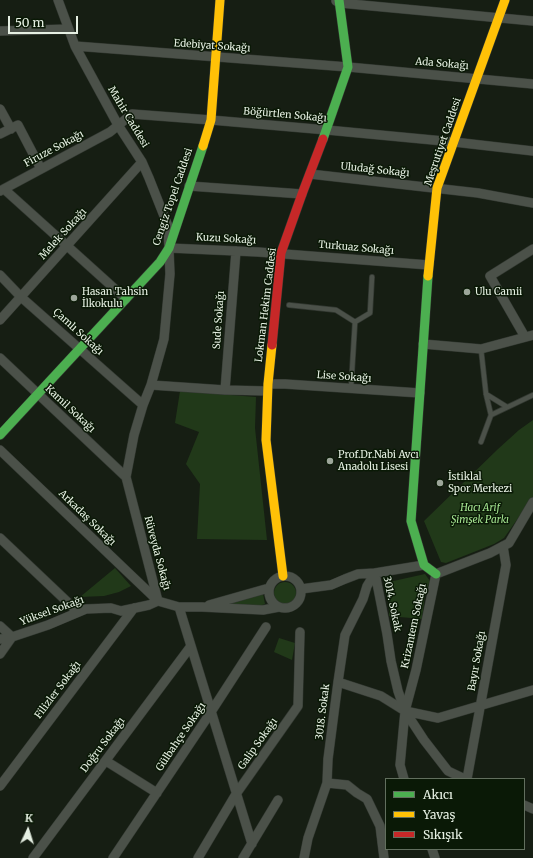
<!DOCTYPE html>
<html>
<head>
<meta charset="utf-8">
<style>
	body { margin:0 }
	#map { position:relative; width:533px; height:858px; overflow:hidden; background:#161e13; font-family:Merriweather,serif }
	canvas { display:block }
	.legend { position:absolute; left:385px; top:778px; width:140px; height:72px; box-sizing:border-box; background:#0a1906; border:1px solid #626f5e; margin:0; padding:5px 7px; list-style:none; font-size:12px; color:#e6f0e3 }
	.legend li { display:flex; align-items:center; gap:8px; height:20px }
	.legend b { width:20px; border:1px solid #626f5e }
	.north { position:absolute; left:8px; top:810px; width:40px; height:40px; -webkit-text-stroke:3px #0a1906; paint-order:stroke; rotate:4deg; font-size:11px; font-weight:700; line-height:16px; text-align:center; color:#e6f0e3 }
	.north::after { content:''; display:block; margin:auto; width:14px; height:18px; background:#e6f0e3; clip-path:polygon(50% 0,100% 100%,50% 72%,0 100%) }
	.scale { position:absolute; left:8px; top:16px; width:70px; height:18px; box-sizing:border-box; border:2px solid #e6f0e3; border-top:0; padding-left:5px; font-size:12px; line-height:14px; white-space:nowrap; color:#e6f0e3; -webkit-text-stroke:3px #0a1906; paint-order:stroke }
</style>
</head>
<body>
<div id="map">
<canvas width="533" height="858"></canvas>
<ul class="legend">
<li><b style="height:5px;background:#4caf50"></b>Akıcı</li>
<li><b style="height:5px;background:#ffc107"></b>Yavaş</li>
<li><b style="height:5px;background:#c62828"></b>Sıkışık</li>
</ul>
<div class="north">K</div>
<div class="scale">50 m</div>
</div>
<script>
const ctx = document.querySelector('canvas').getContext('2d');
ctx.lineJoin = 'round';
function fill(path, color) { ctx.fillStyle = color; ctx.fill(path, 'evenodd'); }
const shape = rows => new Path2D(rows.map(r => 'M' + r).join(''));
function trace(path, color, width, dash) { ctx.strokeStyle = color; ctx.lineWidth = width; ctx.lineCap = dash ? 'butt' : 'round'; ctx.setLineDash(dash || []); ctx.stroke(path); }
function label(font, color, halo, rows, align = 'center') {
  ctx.font = font + ' Merriweather,serif'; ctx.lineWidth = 3; ctx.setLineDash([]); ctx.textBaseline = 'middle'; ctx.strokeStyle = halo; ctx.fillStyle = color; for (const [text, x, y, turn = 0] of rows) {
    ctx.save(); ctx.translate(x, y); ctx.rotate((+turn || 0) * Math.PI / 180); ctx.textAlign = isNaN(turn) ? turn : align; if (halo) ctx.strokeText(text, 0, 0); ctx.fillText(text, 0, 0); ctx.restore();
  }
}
fill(shape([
	[180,391,256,397,255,428,267,540,197,539,200,484,186,464,199,432,175,423],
	[533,420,533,497,504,538,494,544,446,563,441,562,424,521,498,449,519,430],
	[115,568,131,586,119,592,104,596,80,597],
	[425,574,430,581,425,593,422,619,389,616,389,589,386,585,389,582],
	'274 593a11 11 0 1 1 22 0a11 11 0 1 1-22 0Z',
	[263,594,265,604,260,606,224,605],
	[279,638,295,643,292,660,274,652]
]), '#213919');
const lane = shape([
	[289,305,336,310,355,322],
	[355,322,370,313,372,277],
	[481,349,486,394,491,415],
	[351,388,355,322],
	[486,394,507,407],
	[481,442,491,415,533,395]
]);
const street = shape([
	[58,0,75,46,118,125,142,162,149,178,168,226,170,274,164,339,151,385,143,405,134,435,126,477,158,601,179,607,202,607,263,610,279,607],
	[336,1,340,3,533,21],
	[0,31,68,29],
	[75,46,348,67,533,84],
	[0,109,11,129],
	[0,134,18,125,41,169],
	[310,174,478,193,533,203],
	[189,186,302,194],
	[4,189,126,299],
	[0,191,110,132,132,114,211,120,327,130,454,142,533,151],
	[169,248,258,252,429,265],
	[0,275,21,297,143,405],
	[0,320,142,162],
	[525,337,490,276,533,249],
	[423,344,481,349,533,335],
	[0,358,126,477],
	[268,384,285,384,420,393],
	[151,385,225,390,267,391],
	[225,390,236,251],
	[0,450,158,601,149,605,121,611,111,608,86,609,48,625,12,637,0,639],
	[0,538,78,612],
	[375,573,387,634,391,661,398,691,405,711,400,765,404,779],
	'269 592a16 16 0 1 1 32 0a16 16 0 1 1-32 0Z',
	[301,589,331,585,345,579,358,574,375,573,424,565],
	[209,605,269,588],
	[179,607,252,844],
	[0,626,12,637,0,654],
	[338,682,381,696,405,711,438,718,533,690],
	[405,711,416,670,436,574,490,553,509,543,533,502],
	[405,711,424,740,448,771,465,779],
	[106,761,157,793],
	[467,779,506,565,503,546],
	[327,783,347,785,357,793,367,799,380,826,384,858],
	[0,786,134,608],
	[524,805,533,809],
	[432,849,435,858],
	[33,858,191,646],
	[113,858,209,715,266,627],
	[198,858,236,794,298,706,300,632],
	[243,858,278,800],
	[304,858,308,838,327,783,328,759,338,682,345,635,363,599,367,586,375,573]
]);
const fast = shape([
	[323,139,348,67,339,0],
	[428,276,411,521,424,565,436,574],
	[0,435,160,262,169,248,203,146]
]);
const slow = shape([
	[203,146,211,120,220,0],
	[428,276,437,188,505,0],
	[272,345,268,384,266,440,283,576]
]);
const jam = shape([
	[272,345,281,253,302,194,323,139]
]);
trace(lane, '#333932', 6);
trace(street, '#333932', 10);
trace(fast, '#333932', 10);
trace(slow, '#333932', 10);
trace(jam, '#333932', 10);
trace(lane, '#4b5149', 4.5);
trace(street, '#4b5149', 9);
trace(fast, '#4caf50', 9);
trace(slow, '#ffc107', 9);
trace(jam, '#c62828', 9);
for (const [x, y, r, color] of [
	[467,292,4,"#9da69a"],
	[74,298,4,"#9da69a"],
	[330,461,4,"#9da69a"],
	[440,483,4,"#9da69a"]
]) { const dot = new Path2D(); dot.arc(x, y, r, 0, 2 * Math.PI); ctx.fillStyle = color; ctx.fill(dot); trace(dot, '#0a1906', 1.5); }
label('10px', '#e6f0e3', '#0a1906', [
	["Edebiyat Sokağı",212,46,4],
	["Ada Sokağı",442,64,5],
	["Böğürtlen Sokağı",285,115,5],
	["Mahir Caddesi",128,117,59],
	["Meşrutiyet Caddesi",443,142,-71],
	["Firuze Sokağı",54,149,-28],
	["Uludağ Sokağı",375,170,6],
	["Cengiz Topel Caddesi",173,197,-71],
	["Melek Sokağı",63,234,-48],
	["Kuzu Sokağı",226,239,3],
	["Turkuaz Sokağı",356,248,5],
	["Lokman Hekim Caddesi",266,305,-83],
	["Sude Sokağı",219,320,-86],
	["Çamlı Sokağı",78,332,42],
	["Lise Sokağı",344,377,4],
	["Kamil Sokağı",70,409,43],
	["Arkadaş Sokağı",87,518,44],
	["Rüveyda Sokağı",157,553,75],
	["3014. Sokak",392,604,78],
	["Yüksel Sokağı",52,611,-20],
	["Krizantem Sokağı",414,626,-78],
	["Bayır Sokağı",477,661,-80],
	["Filizler Sokağı",58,690,-53],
	["3018. Sokak",323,712,-83],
	["Gülbahçe Sokağı",181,737,-56],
	["Galip Sokağı",258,744,-55],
	["Doğru Sokağı",103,745,-53]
]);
label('10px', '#e6f0e3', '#0a1906', [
	["Hasan Tahsin",82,292],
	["İlkokulu",82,304],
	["Ulu Camii",475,292],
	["Prof.Dr.Nabi Avcı",338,455],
	["Anadolu Lisesi",338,467],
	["İstiklal",448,477],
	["Spor Merkezi",448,489]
], 'left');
label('italic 10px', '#a6e592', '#0a1906', [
	["Hacı Arif",480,508],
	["Şimşek Parkı",480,520]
]);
</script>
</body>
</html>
